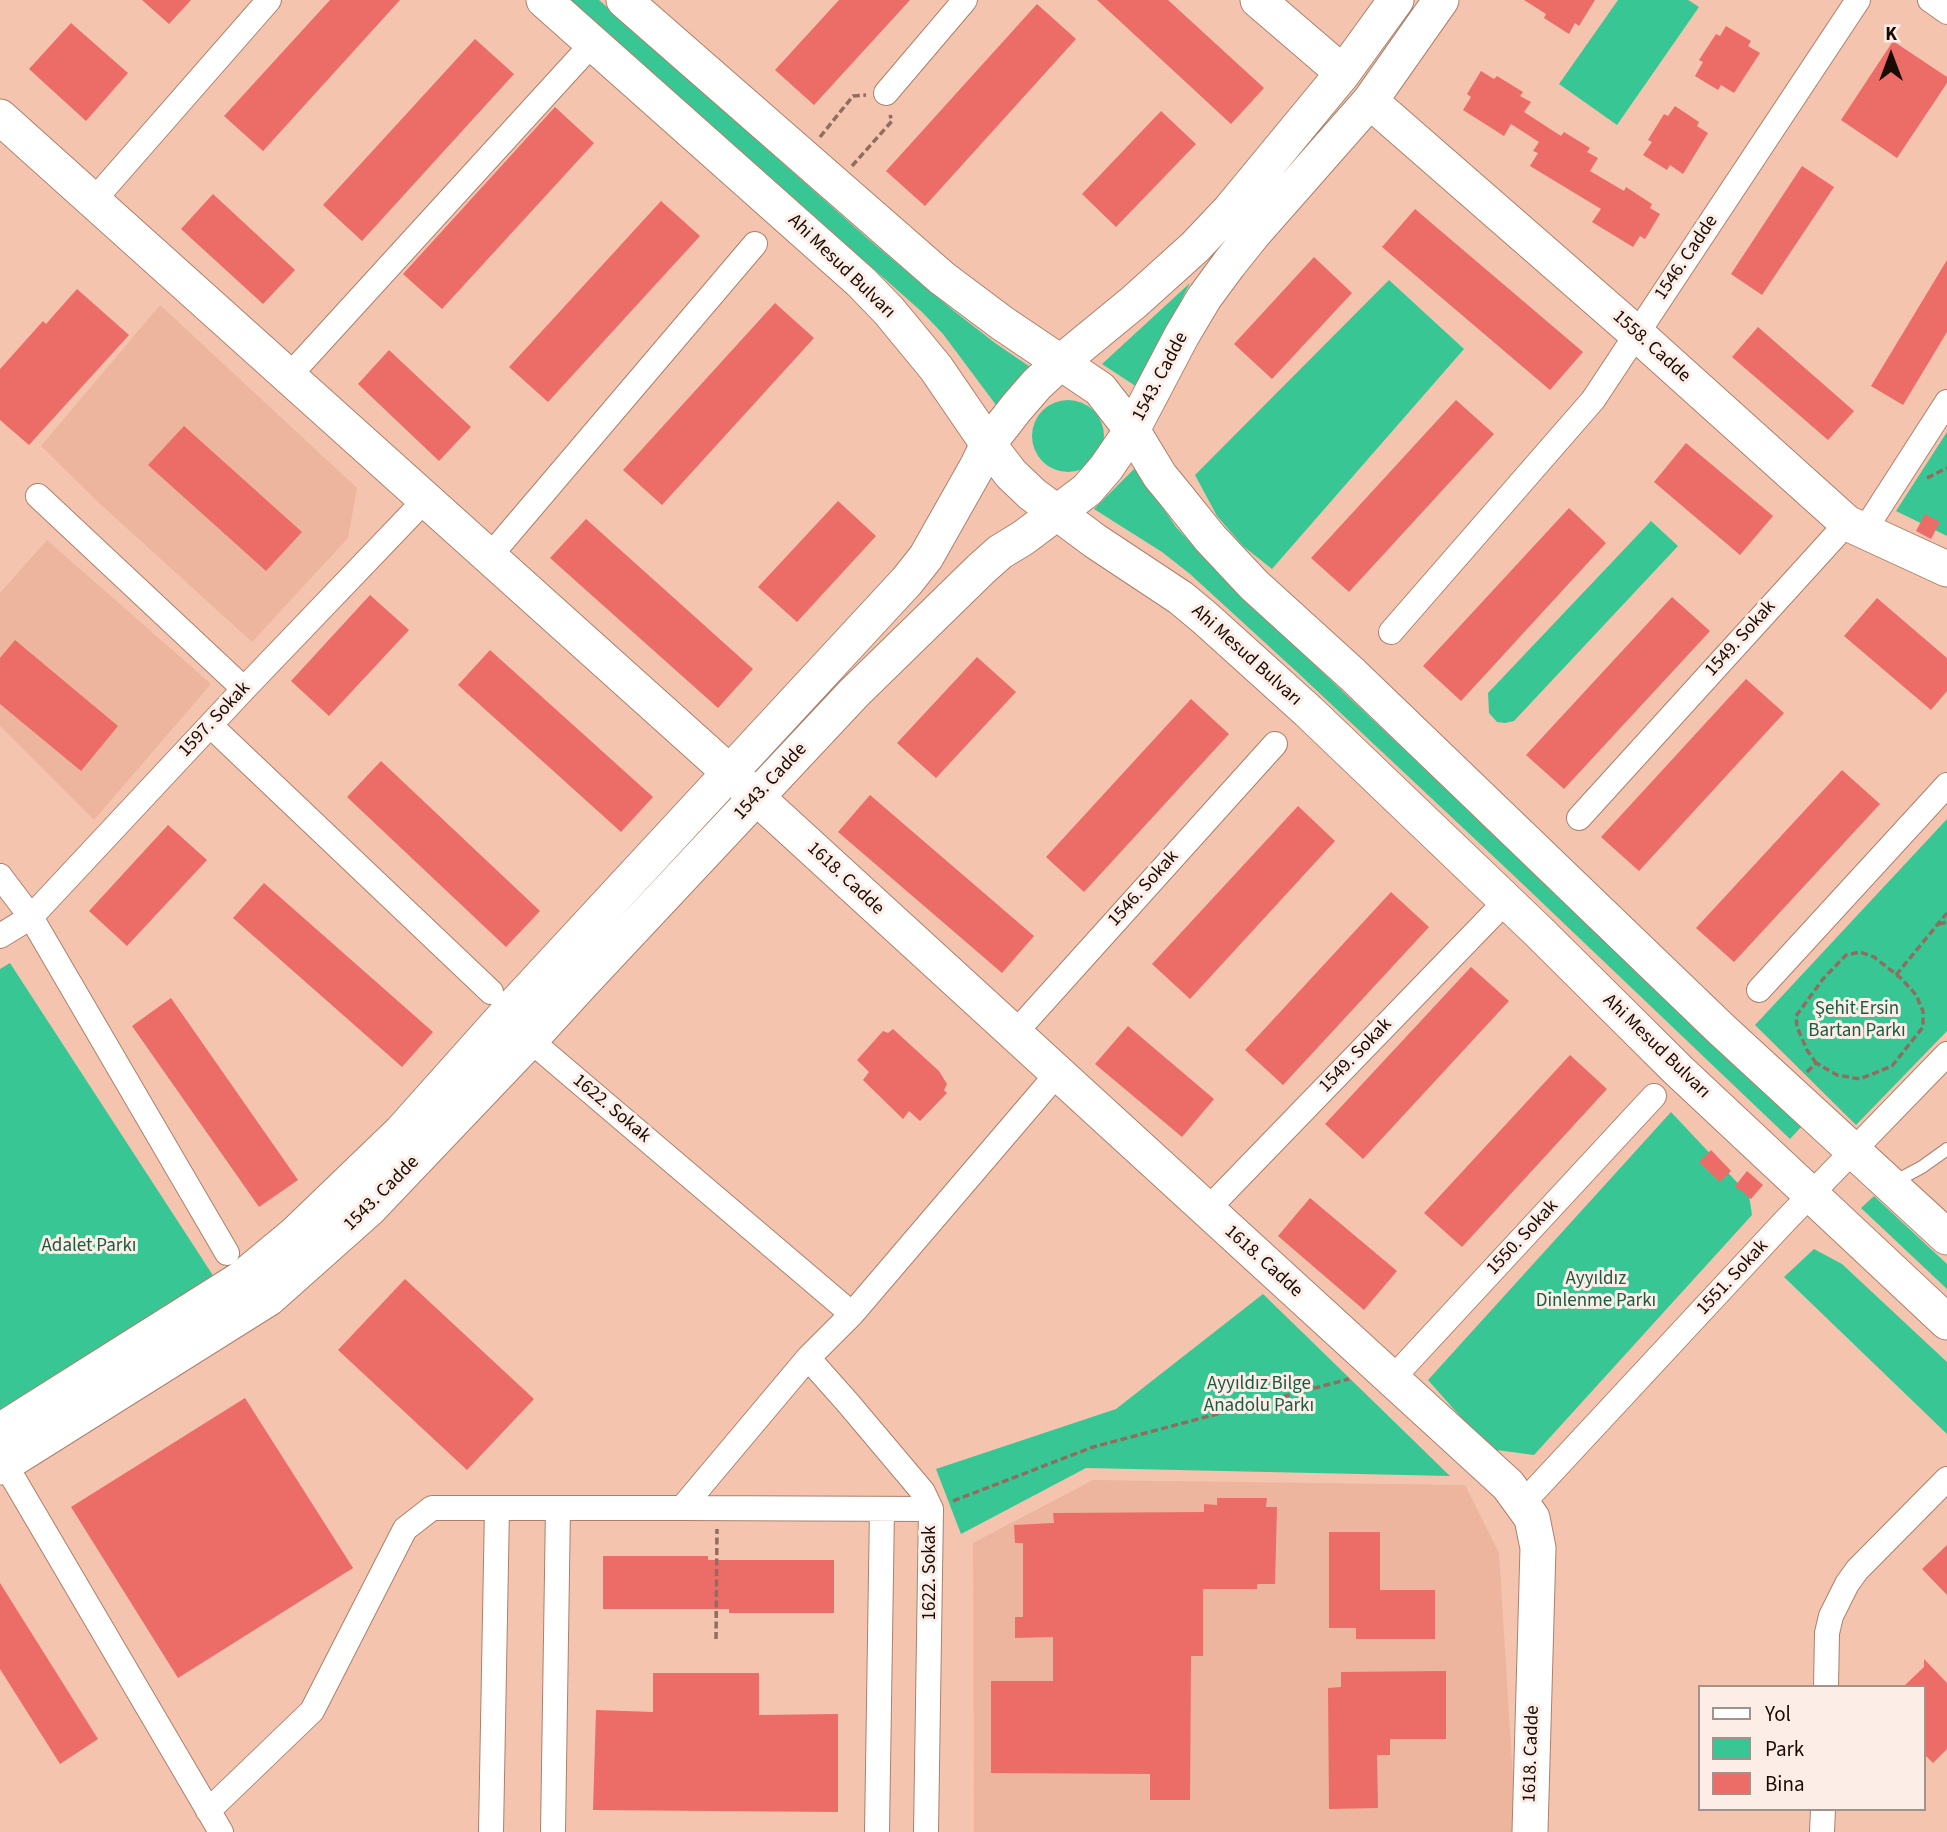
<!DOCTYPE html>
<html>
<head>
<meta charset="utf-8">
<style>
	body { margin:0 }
	#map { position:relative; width:1947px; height:1832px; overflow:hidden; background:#f4c4af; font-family:"Source Sans 3",sans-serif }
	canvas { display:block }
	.legend { position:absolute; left:1698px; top:1685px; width:228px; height:126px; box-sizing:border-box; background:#fcede7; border:2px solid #a2928c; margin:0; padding:9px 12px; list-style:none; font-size:21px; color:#1a0a04 }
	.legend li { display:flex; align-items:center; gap:14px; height:35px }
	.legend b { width:35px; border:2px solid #a2928c }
	.north { position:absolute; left:1856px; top:21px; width:70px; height:70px; -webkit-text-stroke:5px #fcede7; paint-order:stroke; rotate:0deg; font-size:19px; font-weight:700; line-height:28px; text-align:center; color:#1a0a04 }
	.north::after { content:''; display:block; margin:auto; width:24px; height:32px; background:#1a0a04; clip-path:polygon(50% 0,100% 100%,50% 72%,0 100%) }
</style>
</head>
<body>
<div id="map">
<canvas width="1947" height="1832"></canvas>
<ul class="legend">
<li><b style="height:9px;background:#fff"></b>Yol</li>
<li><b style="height:19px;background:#38c794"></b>Park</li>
<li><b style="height:19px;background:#ec6c67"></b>Bina</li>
</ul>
<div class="north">K</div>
</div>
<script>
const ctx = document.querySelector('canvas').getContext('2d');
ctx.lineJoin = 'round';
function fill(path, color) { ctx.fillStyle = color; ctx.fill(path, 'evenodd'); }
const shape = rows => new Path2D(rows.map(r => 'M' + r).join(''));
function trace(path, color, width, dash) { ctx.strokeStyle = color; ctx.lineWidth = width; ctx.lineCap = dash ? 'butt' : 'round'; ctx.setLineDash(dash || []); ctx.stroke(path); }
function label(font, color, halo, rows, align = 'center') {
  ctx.font = font + ' "Source Sans 3",sans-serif'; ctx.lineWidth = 6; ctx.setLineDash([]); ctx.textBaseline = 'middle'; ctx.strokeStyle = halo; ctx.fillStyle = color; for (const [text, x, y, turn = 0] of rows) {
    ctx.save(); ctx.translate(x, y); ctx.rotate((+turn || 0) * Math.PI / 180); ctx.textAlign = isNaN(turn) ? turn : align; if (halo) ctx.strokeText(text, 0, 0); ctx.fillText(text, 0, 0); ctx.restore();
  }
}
fill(shape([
	[160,305,357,488,348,538,252,642,98,502,41,446],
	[47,540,211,684,94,820,0,726,0,593],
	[1093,1480,1465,1485,1499,1553,1516,1828,1512,1832,974,1832,973,1543]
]), '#edb59d');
fill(shape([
	[571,0,599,0,867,238,954,311,995,343,1036,371,999,409,943,334,922,312],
	[1618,0,1688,0,1699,7,1617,125,1559,84],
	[1389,280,1464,349,1272,569,1243,546,1217,516,1195,475],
	[1190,283,1137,387,1102,364],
	'1032 436a36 36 0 1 1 72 0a36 36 0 1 1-72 0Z',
	[1947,432,1947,536,1896,511],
	[1135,468,1176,527,1227,582,1802,1126,1790,1139,1510,872,1297,672,1190,574,1162,552,1094,509],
	[1651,521,1678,546,1514,721,1505,723,1497,722,1489,713,1488,693],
	[1947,819,1947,1031,1856,1125,1755,1025],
	[10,963,214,1277,0,1411,0,969],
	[1671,1112,1749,1195,1752,1215,1534,1455,1489,1449,1428,1380],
	[1874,1196,1947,1264,1947,1289,1861,1208],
	[1814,1249,1842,1264,1947,1362,1947,1434,1784,1277],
	[1263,1294,1450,1476,1086,1468,961,1534,936,1469,1116,1409]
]), '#38c794');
fill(shape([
	[142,0,191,0,169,24],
	[330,0,400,0,263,151,224,116],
	[839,0,910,0,814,105,775,70],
	[1097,0,1168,0,1264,88,1231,124],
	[1524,0,1595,0,1579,26,1575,23,1569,34,1544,18,1546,14],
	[1037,4,1076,39,925,206,886,171],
	[71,23,128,73,86,121,29,69],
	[1726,26,1751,41,1748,46,1760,53,1734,93,1721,85,1718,90,1695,76,1703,62,1699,60,1716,34,1720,36],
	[475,39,514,74,362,241,323,205],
	[1893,41,1947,77,1947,83,1897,158,1841,120],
	[1481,71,1494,79,1497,76,1523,92,1520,96,1531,102,1524,112,1561,136,1564,132,1590,148,1587,152,1598,158,1590,171,1624,191,1626,187,1652,204,1650,208,1660,214,1645,239,1640,236,1633,247,1592,222,1601,209,1530,166,1538,153,1533,151,1539,142,1511,124,1504,136,1463,110,1471,97,1467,94],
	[1675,106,1699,122,1697,126,1708,133,1683,174,1670,165,1667,170,1643,155,1652,142,1648,140,1664,114,1668,116],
	[555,107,594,143,442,309,403,274],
	[1161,111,1196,144,1116,227,1082,194],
	[1802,166,1834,187,1762,295,1731,274],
	[213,194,295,270,263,304,181,229],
	[661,201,700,236,548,402,509,367],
	[1415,209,1583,352,1550,390,1382,247],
	[1314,257,1352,293,1272,379,1234,344],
	[1947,260,1947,332,1903,405,1871,386],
	[77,289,129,335,29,445,0,420,0,369,43,321,46,324],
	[775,303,814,338,662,505,623,470],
	[1758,327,1854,411,1828,440,1732,357],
	[389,350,471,427,439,461,358,384],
	[1456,400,1494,434,1349,592,1311,558],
	[184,426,302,532,266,571,148,465],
	[1686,443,1773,516,1740,555,1654,482],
	[838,501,876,536,797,622,758,587],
	[1569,508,1606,543,1461,701,1423,666],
	[1925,514,1940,522,1931,539,1916,531],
	[586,519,753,669,718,708,550,558],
	[370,595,409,630,329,716,291,681],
	[1672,597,1710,631,1564,789,1526,755],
	[1877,598,1947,658,1947,691,1931,710,1844,636],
	[15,640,118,726,81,771,0,704,0,658],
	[490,650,653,797,621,832,458,685],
	[977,657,1016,692,936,778,897,743],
	[1746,679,1784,713,1639,871,1601,837],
	[1191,699,1229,734,1084,892,1046,857],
	[381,761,540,911,506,947,347,797],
	[1842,770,1880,804,1734,962,1696,928],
	[870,795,1034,936,1002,973,838,832],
	[1298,806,1335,841,1190,999,1152,964],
	[168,825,207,860,127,946,89,911],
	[264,883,433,1032,402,1067,233,918],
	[1391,892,1429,927,1283,1085,1245,1050],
	[1471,967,1509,1001,1363,1159,1325,1124],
	[171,998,298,1180,259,1207,132,1026],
	[1128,1026,1214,1099,1182,1137,1095,1064],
	[893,1029,939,1071,947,1084,944,1090,947,1093,920,1121,909,1111,903,1119,863,1080,869,1072,857,1060,883,1031,888,1033],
	[1570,1055,1607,1089,1462,1247,1424,1213],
	[1711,1150,1731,1171,1720,1182,1699,1162],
	[1747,1171,1763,1185,1751,1199,1735,1186],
	[1310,1198,1397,1271,1364,1310,1278,1236],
	[405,1279,534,1399,467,1470,338,1350],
	[245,1398,353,1568,178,1678,71,1507],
	[1217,1498,1267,1498,1266,1507,1277,1507,1275,1584,1257,1584,1257,1589,1203,1589,1203,1656,1191,1656,1190,1800,1150,1800,1150,1774,991,1773,991,1681,1053,1681,1053,1637,1015,1638,1015,1617,1023,1617,1023,1543,1015,1543,1014,1525,1054,1523,1053,1513,1204,1512,1204,1504,1217,1505],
	[1329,1532,1380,1532,1380,1590,1435,1590,1435,1639,1356,1639,1356,1628,1329,1628],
	[1947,1545,1947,1595,1922,1569],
	[603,1556,708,1556,708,1560,834,1560,834,1613,729,1613,729,1609,603,1609],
	[0,1583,98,1739,60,1764,0,1669],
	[1924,1659,1947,1683,1947,1749,1933,1763,1924,1754,1924,1687,1903,1687,1924,1667],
	[1446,1671,1446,1739,1390,1739,1390,1755,1377,1755,1378,1808,1329,1809,1328,1688,1341,1687,1341,1672],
	[653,1673,759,1673,759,1715,838,1714,838,1812,593,1810,596,1710,653,1712]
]), '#ec6c67');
const lane = shape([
	[1894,1182,1922,1167,1947,1149]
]);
const street = shape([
	[1930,0,1947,12],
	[886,93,965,0],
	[94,200,269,0],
	[289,376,592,44],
	[38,496,244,689],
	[1864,531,1947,402],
	[489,557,755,244],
	[1391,632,1593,400,1858,0],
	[211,726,491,992],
	[1579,818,1847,523],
	[0,876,31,917,227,1253],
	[0,936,31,917,244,689,426,499],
	[1759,990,1947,785],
	[1014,1034,1275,744],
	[530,1040,852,1314],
	[1207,1210,1506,901],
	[808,1358,848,1403,923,1492,931,1509,926,1832],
	[1392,1379,1654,1096],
	[5,1464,221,1832],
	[1522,1504,1785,1221,1947,1054],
	[682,1508,931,1509],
	[1826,1687,1827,1633,1831,1616,1847,1584,1857,1570,1947,1479],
	[208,1811,312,1711,405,1529,432,1508,682,1508,808,1358,852,1314,1057,1074],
	[491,1832,497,1508],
	[553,1832,558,1508],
	[877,1832,882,1509],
	[1822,1832,1823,1809]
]);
const secondary = shape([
	[544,0,861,282,889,311,936,368,988,444,1011,474,1032,494,1095,541,1181,598,1205,618,1308,711,1538,931,1678,1070,1947,1322],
	[624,0,942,278,1002,323,1100,389,1132,430,1160,476,1174,493,1210,538,1254,585,1353,675,1721,1029,1947,1237],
	[1258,0,1343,73],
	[1370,101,1637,334,1847,523,1947,569],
	[0,117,729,772,1508,1485,1532,1518,1538,1548,1530,1832],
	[0,1431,241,1279,294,1235,402,1131,510,1010,907,581,926,557,978,465,988,444,1017,407,1037,384,1061,362,1134,302,1195,247,1230,210,1343,73,1396,0],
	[0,1467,269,1298,369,1209,530,1040,584,981,854,693,981,569,1000,552,1023,538,1087,490,1106,468,1132,430,1182,335,1204,298,1229,264,1253,234,1370,101,1441,0]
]);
trace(lane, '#ac806c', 14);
trace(street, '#ac806c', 26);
trace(secondary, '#ac806c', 37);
trace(shape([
	[820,137,853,96,866,95],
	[852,166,892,121,890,115],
	[1927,478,1947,468],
	[1939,924,1947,922],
	[1896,975,1947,913],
	[1807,1072,1816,1063,1837,1075,1860,1079,1892,1066,1923,1027,1923,1011,1916,995,1902,979,1874,957,1860,952,1846,955,1823,979,1796,1016,1797,1027,1807,1050,1816,1063],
	[953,1501,1093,1447,1349,1379],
	[716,1639,717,1529]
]), '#8f6e60', 3.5, [7, 3.5]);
trace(lane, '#fff', 12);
trace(street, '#fff', 24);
trace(secondary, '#fff', 35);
label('19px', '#1a0a04', '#fcede7', [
	["1546. Cadde",1687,258,-56],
	["Ahi Mesud Bulvarı",841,267,44],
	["1558. Cadde",1651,347,42],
	["1543. Cadde",1161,377,-62],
	["1549. Sokak",1741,639,-48],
	["Ahi Mesud Bulvarı",1246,656,42],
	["1597. Sokak",215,720,-47],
	["1543. Cadde",771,782,-47],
	["1618. Cadde",845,879,43],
	["1546. Sokak",1144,889,-48],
	["Ahi Mesud Bulvarı",1656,1047,44],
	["1549. Sokak",1356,1056,-46],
	["1622. Sokak",611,1109,40],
	["1543. Cadde",382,1194,-45],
	["1550. Sokak",1523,1238,-47],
	["1618. Cadde",1263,1262,42],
	["1551. Sokak",1733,1278,-47],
	["1622. Sokak",931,1573,-90],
	["1618. Cadde",1532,1754,-88]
]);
label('19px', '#1a5a43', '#fcede7', [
	["Şehit Ersin",1857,1010],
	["Bartan Parkı",1857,1032],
	["Adalet Parkı",89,1247],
	["Ayyıldız",1596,1280],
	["Dinlenme Parkı",1596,1302],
	["Ayyıldız Bilge",1259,1385],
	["Anadolu Parkı",1259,1407]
]);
</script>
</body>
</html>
